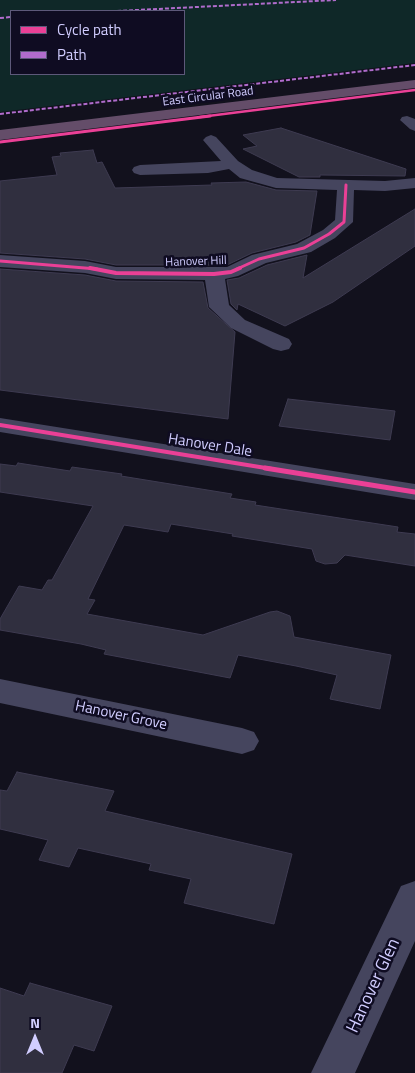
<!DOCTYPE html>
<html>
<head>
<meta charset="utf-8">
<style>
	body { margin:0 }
	#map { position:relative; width:415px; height:1073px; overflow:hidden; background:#12111d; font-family:"Titillium Web",sans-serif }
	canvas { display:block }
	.legend { position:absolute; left:10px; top:10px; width:175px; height:65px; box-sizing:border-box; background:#0f0c22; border:1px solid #5d597a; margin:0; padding:6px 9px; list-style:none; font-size:15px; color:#d1cdff }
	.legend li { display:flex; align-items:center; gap:10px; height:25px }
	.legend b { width:25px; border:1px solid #5d597a }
	.north { position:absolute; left:10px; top:1013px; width:50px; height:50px; -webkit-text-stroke:4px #0f0c22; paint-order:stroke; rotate:0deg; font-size:14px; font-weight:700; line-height:20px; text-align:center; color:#d1cdff }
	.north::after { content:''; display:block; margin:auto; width:18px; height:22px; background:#d1cdff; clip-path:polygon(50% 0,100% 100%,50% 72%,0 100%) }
</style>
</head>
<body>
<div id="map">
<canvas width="415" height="1073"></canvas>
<ul class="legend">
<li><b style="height:6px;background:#ea4096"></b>Cycle path</li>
<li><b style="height:6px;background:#b06ccc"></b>Path</li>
</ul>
<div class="north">N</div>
</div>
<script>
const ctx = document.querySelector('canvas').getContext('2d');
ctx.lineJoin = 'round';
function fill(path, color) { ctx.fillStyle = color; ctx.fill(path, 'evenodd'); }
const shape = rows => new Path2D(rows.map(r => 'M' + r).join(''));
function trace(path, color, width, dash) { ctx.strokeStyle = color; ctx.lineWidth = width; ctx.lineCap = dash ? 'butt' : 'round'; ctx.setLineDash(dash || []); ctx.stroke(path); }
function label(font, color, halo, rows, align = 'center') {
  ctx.font = font + ' "Titillium Web",sans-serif'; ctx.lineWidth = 5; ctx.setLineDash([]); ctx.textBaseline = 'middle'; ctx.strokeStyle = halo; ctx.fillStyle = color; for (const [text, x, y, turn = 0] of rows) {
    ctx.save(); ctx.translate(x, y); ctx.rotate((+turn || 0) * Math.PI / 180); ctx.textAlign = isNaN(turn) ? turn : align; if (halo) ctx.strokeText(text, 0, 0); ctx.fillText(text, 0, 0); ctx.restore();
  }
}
fill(shape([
	[0,0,415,0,415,63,0,112],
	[11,11,184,11,184,74,11,74]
]), '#0f2828');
const building = shape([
	[281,128,406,169,405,176,320,175,320,177,299,177,243,149,257,146,243,135,281,128],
	[93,150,97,163,102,162,115,188,212,185,211,183,246,182,276,190,317,191,310,235,296,242,252,253,227,265,116,265,85,259,0,253,0,181,57,175,52,157,61,156,60,153,93,150],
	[415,209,415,246,333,302,285,326,238,304,237,310,231,304,227,280,239,278,267,265,307,255,303,278,415,209],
	[0,269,85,275,116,281,203,282,208,308,235,332,228,419,0,390,0,269],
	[288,399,395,411,390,440,279,426,288,399],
	[18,463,70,471,72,467,122,474,121,476,232,494,230,498,256,502,255,505,398,527,397,532,415,534,415,566,345,555,337,563,325,564,316,561,312,549,232,536,233,534,171,524,168,532,124,525,88,599,95,600,87,614,203,635,270,612,277,611,290,616,294,637,391,655,380,709,330,699,337,675,296,666,238,655,230,678,104,654,106,650,81,644,0,630,0,619,19,586,42,590,48,580,52,580,93,506,0,492,0,464,16,466,18,463],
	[17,772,114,791,105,811,292,854,274,924,184,903,191,879,149,870,151,864,78,848,69,867,39,860,48,840,0,829,0,790,7,791,17,772],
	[30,983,112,1006,94,1051,74,1045,62,1073,0,1073,0,988,24,996,30,983]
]);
fill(building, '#302f3f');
trace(building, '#3e3b51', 1);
fill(shape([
	[407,116,415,119,415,131,410,129,400,120,402,117,407,116],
	[211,135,216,137,238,161,252,170,277,178,385,181,415,178,415,188,385,191,354,190,353,222,335,238,311,252,266,263,238,276,225,279,229,305,245,320,289,339,292,344,289,349,281,351,273,349,231,328,209,307,205,280,116,279,85,273,0,267,0,255,85,261,116,267,227,267,252,255,297,244,323,230,335,220,337,190,276,188,240,178,229,169,208,173,140,175,134,173,132,170,134,167,140,165,221,161,203,140,206,137,211,135],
	[0,418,415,484,415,500,0,432,0,418],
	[0,679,242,728,254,732,259,741,254,750,242,754,0,703,0,679],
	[415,881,415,941,355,1073,311,1073,401,886,415,881]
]), '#45455e');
fill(shape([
	[415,80,415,88,0,140,0,130,415,80]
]), '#644d69');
trace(shape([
	[117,11,336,0],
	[0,18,11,17],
	[0,114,415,65]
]), '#b06ccc', 2, [4, 2]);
trace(shape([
	[200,117,415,90]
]), '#ea4096', 2.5);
trace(shape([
	[0,142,210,116],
	[0,261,97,269],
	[237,269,259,259,304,248,329,234,344,222,346,185]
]), '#ea4096', 3);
trace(shape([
	[90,268,116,273,214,274,231,272,240,268],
	[0,425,272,469]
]), '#ea4096', 4);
trace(shape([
	[265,468,415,492]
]), '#ea4096', 5);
label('12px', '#d1cdff', '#0f0c22', [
	["East Circular Road",208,97,-7],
	["Hanover Hill",196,262,-2]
]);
label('15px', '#d1cdff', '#0f0c22', [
	["Hanover Dale",210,446,9],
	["Hanover Grove",121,716,12]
]);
label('18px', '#d1cdff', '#0f0c22', [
	["Hanover Glen",374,986,-65]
]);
</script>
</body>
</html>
